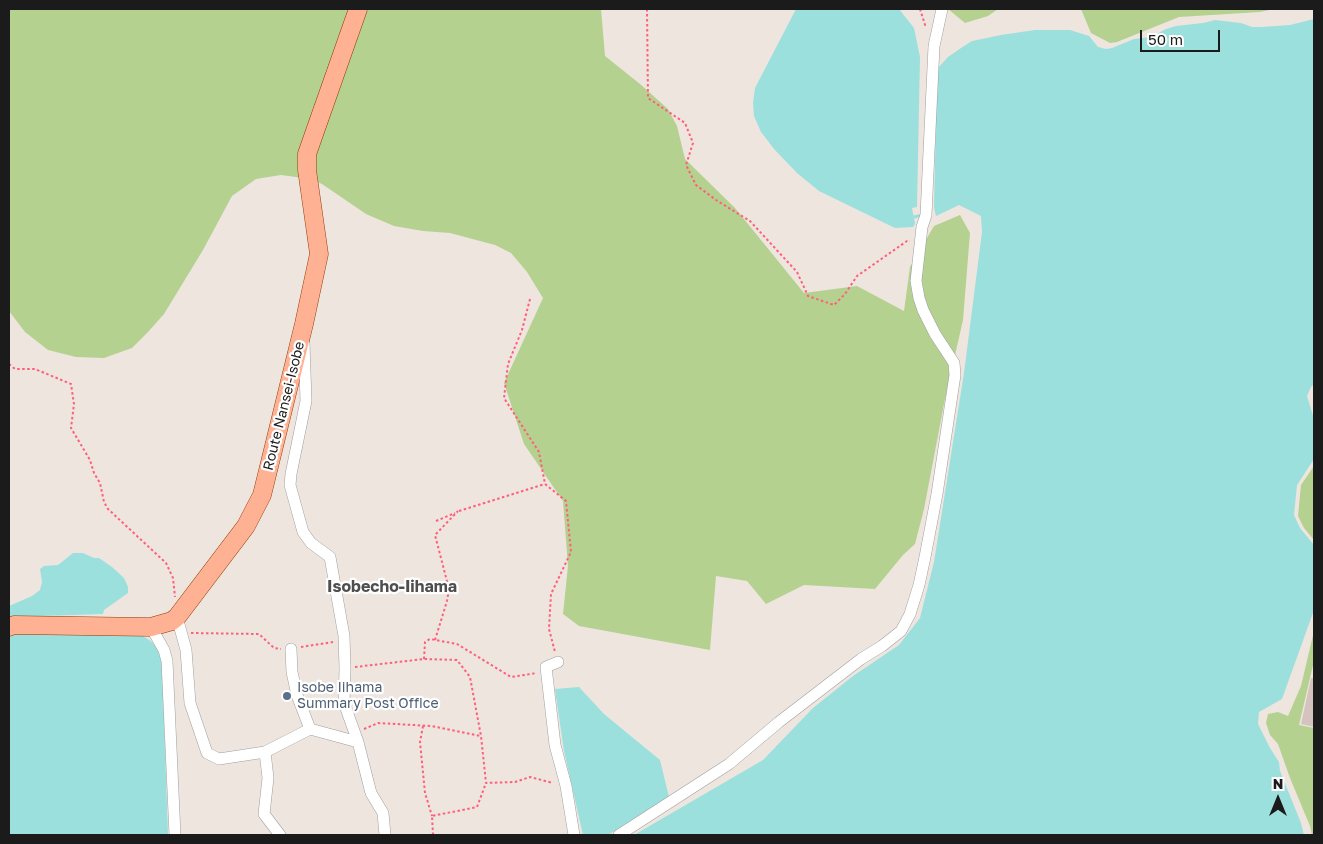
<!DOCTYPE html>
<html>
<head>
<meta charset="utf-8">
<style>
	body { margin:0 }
	#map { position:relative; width:1323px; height:844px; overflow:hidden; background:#eee5df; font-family:"Golos Text",sans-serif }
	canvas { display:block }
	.frame { position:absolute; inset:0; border:10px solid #1b1b1b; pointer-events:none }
	.north { position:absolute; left:1253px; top:774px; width:50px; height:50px; -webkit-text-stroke:4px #fff; paint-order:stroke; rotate:0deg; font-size:14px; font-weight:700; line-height:20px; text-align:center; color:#1b1b1b }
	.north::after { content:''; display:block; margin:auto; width:18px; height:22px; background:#1b1b1b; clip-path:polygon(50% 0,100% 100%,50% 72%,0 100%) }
	.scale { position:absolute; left:1140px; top:30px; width:80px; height:22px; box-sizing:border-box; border:2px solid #1b1b1b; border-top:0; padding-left:6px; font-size:15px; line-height:18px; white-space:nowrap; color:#1b1b1b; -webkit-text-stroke:4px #fff; paint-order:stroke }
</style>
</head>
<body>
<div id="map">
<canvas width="1323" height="844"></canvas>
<div class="frame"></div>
<div class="north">N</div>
<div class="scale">50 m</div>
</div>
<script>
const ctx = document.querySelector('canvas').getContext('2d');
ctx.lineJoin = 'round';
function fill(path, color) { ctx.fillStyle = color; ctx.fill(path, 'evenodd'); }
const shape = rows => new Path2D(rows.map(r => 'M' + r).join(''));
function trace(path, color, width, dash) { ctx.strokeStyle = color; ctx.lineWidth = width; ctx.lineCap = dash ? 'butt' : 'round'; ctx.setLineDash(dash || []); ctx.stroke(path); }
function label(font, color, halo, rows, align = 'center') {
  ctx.font = font + ' "Golos Text",sans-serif'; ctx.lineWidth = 4.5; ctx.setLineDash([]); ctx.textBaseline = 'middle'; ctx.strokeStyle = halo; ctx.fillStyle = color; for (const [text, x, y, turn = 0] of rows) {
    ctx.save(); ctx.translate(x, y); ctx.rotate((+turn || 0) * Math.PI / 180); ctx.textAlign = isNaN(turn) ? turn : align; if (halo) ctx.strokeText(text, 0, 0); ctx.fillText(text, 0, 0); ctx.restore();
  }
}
fill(shape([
	[9,9,601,9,605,56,640,84,668,109,677,126,685,159,735,208,804,293,857,286,904,311,910,267,934,226,960,215,970,233,963,320,944,404,924,509,915,544,903,555,875,589,804,585,766,604,747,581,716,576,710,650,579,626,563,614,568,566,563,501,524,444,504,383,543,298,527,272,511,253,495,245,450,233,423,231,394,226,366,214,322,184,311,179,281,175,256,179,232,196,203,250,164,314,148,332,132,348,104,358,76,357,48,350,25,332,9,311],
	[948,9,998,9,988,16,965,23],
	[1081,9,1274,9,1260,12,1179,17,1117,42,1110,43,1091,33],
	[1314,466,1314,540,1304,528,1298,516,1301,485],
	[1314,631,1314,661,1299,725,1314,728,1314,835,1312,835,1310,826,1290,778,1278,744,1270,735,1266,723,1268,714,1278,712,1288,716,1301,686]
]), '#b5d190');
fill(shape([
	[796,9,899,9,914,28,920,57,917,207,912,208,915,224,913,227,895,228,819,191,797,173,774,149,761,132,754,116,753,103,755,88],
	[1314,19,1314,384,1311,387,1307,396,1314,419,1314,459,1297,485,1294,515,1300,528,1314,545,1314,610,1282,699,1259,712,1258,724,1270,748,1279,762,1280,771,1301,823,1304,835,634,835,763,760,813,708,853,676,899,645,920,618,934,562,964,373,982,232,981,216,959,205,936,216,934,207,937,69,948,57,961,48,972,41,1001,35,1035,30,1070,30,1089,36,1098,47,1106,49,1112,48,1134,39,1151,37,1166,29,1176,26,1203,23,1215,20,1241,23,1252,27,1261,27,1290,25],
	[73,553,83,553,94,558,99,558,112,567,124,578,128,587,128,593,104,610,103,614,14,617,9,619,9,606,32,596,40,590,42,582,40,569,44,566,58,565],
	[18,631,143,636,152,642,160,653,162,663,168,835,9,835,9,634],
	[579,687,604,714,660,760,669,797,608,835,583,835,564,751,555,689]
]), '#9be0dd');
trace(shape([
	[910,216,914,217,923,215]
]), '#9be0dd', 3);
fill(shape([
	[1311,678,1314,678,1314,727,1301,724]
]), '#d5c3bf');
const minor = shape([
	[304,343,306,401,291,474,290,485,303,532,311,543,330,557,344,636,345,669,344,703,358,742,371,793,383,813,385,835],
	[177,617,186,650,190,703,207,753,219,759,265,752,310,729,358,742],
	[151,627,164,650,167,661,175,835],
	[291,649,292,672,297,695,310,729],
	[558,662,546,667,555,745,566,786,574,835],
	[265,752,268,778,264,814,280,835],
	[619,835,729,764,779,722,861,659,882,646,901,631,910,614,919,585,925,557,937,494,955,375,954,363,935,334,923,310,919,298,916,281,922,227,926,215,934,46,942,9]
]);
const primary = shape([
	[9,627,14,625,151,627,172,621,177,617,246,526,262,495,304,324,319,254,307,170,307,154,358,9]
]);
trace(minor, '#9f9f9f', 12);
trace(primary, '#923900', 19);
trace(shape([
	[647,9,648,98,685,123,693,143,686,165,696,185,716,200,750,221,797,272,808,296,834,305,845,294,857,276,907,241,910,241],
	[920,9,926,28],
	[530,299,522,330,508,364,504,398,539,452,545,484,566,501,571,552,551,594,549,629,555,652],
	[9,364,15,369,35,369,71,384,74,404,71,428,90,460,94,473,100,483,104,502,108,509,166,563,173,578,175,597],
	[459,511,545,484],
	[436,521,455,513],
	[191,633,259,634,274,648,281,649],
	[435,640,447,601,449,589,435,535,458,511],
	[301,647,333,642],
	[424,659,425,642,430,639,457,644,511,677,537,673],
	[355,667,424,659,457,660,470,677,481,736,486,783,515,782,530,777,553,783],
	[423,726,420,742,425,793,432,816],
	[364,729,378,723,431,726,481,736],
	[433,835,432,816,477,807,486,783]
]), '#ff5f7b', 2, [2.5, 2.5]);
trace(minor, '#fff', 11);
trace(primary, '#ffb293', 18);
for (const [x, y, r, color] of [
	[287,696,5,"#5c6f8a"]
]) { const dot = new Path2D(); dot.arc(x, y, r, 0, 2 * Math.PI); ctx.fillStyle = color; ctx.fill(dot); trace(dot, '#fff', 2); }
label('14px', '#1b1b1b', '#fff', [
	["Route Nansei-Isobe",284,406,-76]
]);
label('14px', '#4e5e75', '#fff', [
	["Isobe Iihama",297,688],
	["Summary Post Office",297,704]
], 'left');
label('bold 16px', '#4e4e4e', '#fff', [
	["Isobecho-Iihama",392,587]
]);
</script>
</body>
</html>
